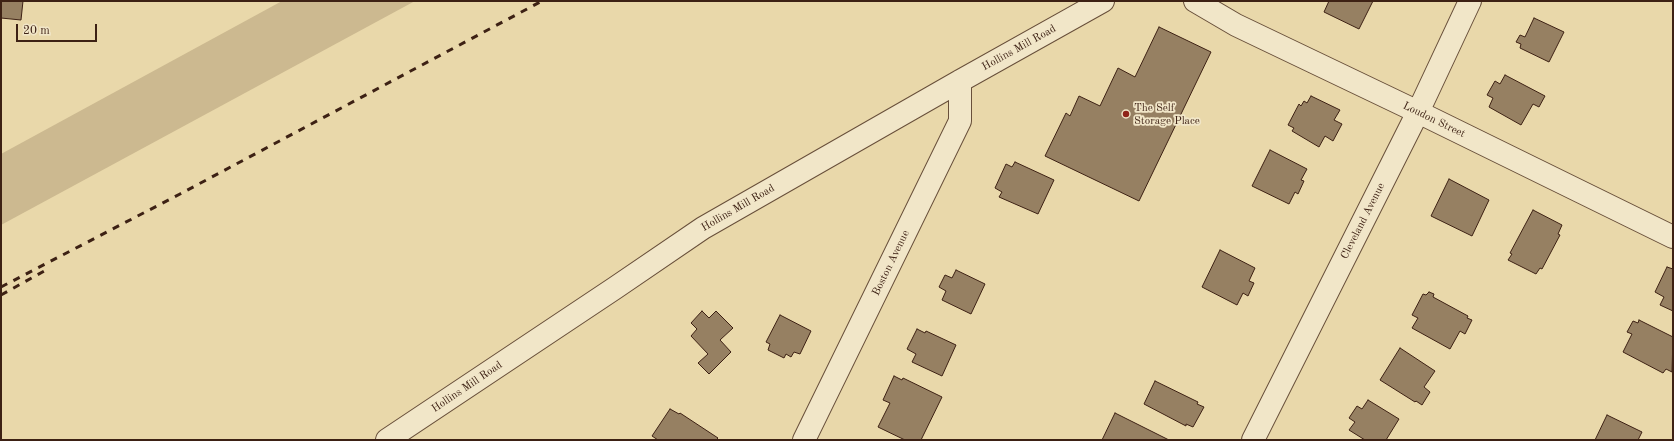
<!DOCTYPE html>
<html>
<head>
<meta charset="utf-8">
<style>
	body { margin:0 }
	#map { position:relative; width:1674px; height:441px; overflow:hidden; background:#e9d8aa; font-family:"Old Standard TT",serif }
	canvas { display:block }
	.frame { position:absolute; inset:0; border:2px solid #3d2114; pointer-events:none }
	.scale { position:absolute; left:16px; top:24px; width:81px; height:18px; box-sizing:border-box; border:2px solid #3d2114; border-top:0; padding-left:5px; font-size:12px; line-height:14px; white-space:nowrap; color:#3d2114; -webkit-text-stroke:3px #f1e6c8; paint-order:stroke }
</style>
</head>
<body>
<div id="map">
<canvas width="1674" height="441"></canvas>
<div class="frame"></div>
<div class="scale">20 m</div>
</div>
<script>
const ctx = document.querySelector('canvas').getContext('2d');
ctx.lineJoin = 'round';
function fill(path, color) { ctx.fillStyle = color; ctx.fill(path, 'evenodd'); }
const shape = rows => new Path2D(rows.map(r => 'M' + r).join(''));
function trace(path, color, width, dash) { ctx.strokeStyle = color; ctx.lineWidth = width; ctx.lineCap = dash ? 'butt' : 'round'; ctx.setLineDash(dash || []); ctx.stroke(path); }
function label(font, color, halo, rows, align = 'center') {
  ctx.font = font + ' "Old Standard TT",serif'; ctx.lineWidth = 3.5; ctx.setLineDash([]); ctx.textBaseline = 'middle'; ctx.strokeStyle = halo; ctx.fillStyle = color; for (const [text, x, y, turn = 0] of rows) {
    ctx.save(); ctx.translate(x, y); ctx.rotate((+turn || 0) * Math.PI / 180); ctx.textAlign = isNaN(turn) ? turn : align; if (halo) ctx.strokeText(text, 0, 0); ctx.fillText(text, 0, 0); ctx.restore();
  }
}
fill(shape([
	[282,1,415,1,1,225,1,154]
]), '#ccb990');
const building = shape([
	[1,1,23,1,21,20,1,18,1,1],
	[1329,1,1373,1,1359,29,1324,12,1329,1],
	[1534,18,1564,32,1549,62,1520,48,1521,44,1516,42,1520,35,1525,37,1534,18],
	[1159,27,1211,52,1139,201,1045,156,1066,113,1070,116,1079,96,1100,106,1118,68,1135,77,1159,27],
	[1505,75,1545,96,1539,107,1533,104,1521,125,1489,107,1493,98,1487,95,1495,81,1500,84,1505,75],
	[1311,96,1340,110,1334,120,1342,124,1333,141,1325,136,1319,147,1292,131,1294,128,1288,125,1299,104,1301,106,1304,101,1307,103,1311,96],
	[1270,150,1307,169,1301,180,1304,181,1298,194,1295,192,1289,204,1252,186,1270,150],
	[1015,162,1054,180,1038,214,999,197,1002,192,995,188,1006,164,1012,167,1015,162],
	[1449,179,1489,200,1472,236,1431,216,1449,179],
	[1533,210,1562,225,1558,234,1560,235,1542,269,1540,268,1536,274,1508,260,1512,254,1510,253,1533,210],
	[1220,250,1255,268,1249,281,1254,283,1248,296,1243,293,1237,305,1202,287,1220,250],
	[1667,267,1673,269,1673,311,1660,305,1664,297,1655,292,1667,267],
	[956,270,985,284,971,314,942,300,946,291,939,287,945,275,952,278,956,270],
	[1429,292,1434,294,1433,297,1468,316,1467,318,1472,320,1465,334,1460,331,1450,349,1412,328,1418,318,1412,315,1423,294,1426,295,1429,292],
	[702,311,709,318,716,311,733,328,720,340,731,352,709,374,698,363,708,354,691,336,697,329,691,323,702,311],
	[780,315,811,331,800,354,794,352,791,357,786,354,784,358,768,350,770,344,766,342,780,315],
	[1639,320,1673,337,1672,372,1666,369,1663,373,1623,352,1632,334,1627,332,1633,321,1638,323,1639,320],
	[917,329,925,333,926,331,956,345,942,376,912,362,916,354,907,349,917,329],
	[1400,348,1435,371,1424,387,1430,392,1422,405,1416,401,1415,402,1380,380,1400,348],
	[894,376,902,380,903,378,942,397,921,440,905,440,878,427,890,403,883,400,894,376],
	[1155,381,1198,402,1197,404,1204,407,1193,427,1186,424,1186,426,1144,404,1155,381],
	[1368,400,1399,419,1386,440,1365,440,1349,430,1355,422,1349,418,1357,406,1362,409,1368,400],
	[670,409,679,414,680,413,718,438,716,440,658,440,652,436,670,409],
	[1115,413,1169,440,1102,440,1115,413],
	[1607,415,1642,432,1638,440,1595,440,1607,415]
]);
fill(building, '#968062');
trace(building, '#3d2114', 1);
const minor = shape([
	[1195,1,1236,25,1418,112,1673,237],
	[387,440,615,288,703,228,960,81,1103,1],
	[804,440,960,121,960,81],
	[1253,440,1418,112,1470,1]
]);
trace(minor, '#684f3a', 24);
trace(minor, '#f1e6c8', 22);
trace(shape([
	[1,287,180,194,542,1],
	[1,295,46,270]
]), '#3d2114', 3, [7, 7]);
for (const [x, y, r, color] of [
	[1126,114,4,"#8f2418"]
]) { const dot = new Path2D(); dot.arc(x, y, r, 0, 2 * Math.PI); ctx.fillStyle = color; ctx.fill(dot); trace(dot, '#f1e6c8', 1.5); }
label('11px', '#3d2114', '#f1e6c8', [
	["Hollins Mill Road",1019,48,-29],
	["Loudon Street",1434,120,26],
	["Hollins Mill Road",738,208,-30],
	["Cleveland Avenue",1363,221,-63],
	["Boston Avenue",891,263,-64],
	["Hollins Mill Road",467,387,-34]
]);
label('11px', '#3d2114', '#f1e6c8', [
	["The Self",1134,108],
	["Storage Place",1134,121]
], 'left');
</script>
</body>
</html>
